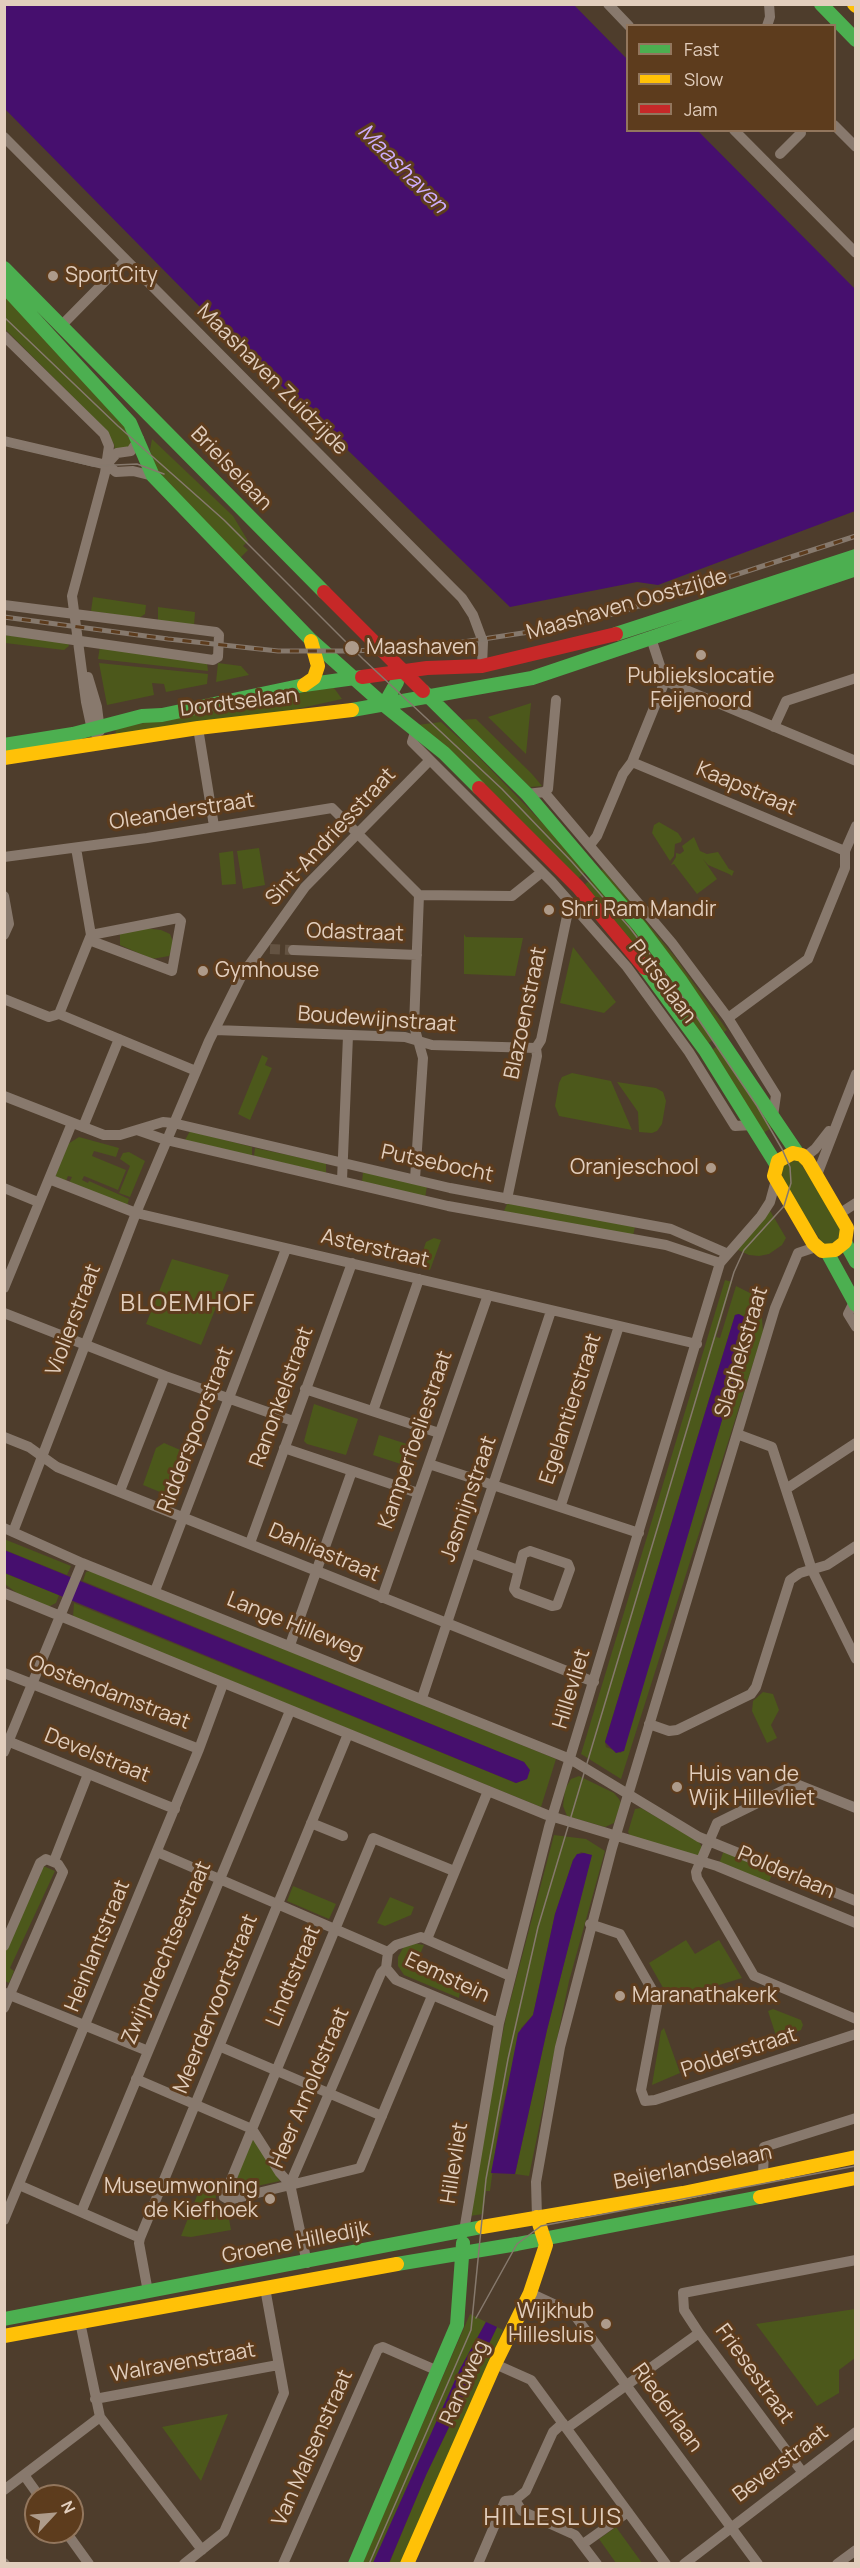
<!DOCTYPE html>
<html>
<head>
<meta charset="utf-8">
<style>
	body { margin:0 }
	#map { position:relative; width:860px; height:2568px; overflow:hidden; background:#4e3d2c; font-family:Manrope,sans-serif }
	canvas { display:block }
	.frame { position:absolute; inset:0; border:6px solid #e2cebd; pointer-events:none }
	.legend { position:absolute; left:626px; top:24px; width:210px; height:108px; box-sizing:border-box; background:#5d3c1d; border:2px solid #92765d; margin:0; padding:8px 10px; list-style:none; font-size:18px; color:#e2cebd }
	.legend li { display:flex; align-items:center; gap:12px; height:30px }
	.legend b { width:30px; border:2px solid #92765d }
	.north { position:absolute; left:24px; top:2484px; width:60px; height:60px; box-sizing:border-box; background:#5d3c1d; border:2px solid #92765d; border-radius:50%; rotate:64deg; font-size:16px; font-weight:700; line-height:24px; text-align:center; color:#e2cebd }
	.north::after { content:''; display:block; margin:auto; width:21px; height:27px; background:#ae9b8a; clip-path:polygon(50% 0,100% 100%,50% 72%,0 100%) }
</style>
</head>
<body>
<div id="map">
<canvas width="860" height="2568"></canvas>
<div class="frame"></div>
<ul class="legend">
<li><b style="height:8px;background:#4caf50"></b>Fast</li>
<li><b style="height:8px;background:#ffc107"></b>Slow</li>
<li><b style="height:8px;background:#c62828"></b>Jam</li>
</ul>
<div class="north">N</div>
</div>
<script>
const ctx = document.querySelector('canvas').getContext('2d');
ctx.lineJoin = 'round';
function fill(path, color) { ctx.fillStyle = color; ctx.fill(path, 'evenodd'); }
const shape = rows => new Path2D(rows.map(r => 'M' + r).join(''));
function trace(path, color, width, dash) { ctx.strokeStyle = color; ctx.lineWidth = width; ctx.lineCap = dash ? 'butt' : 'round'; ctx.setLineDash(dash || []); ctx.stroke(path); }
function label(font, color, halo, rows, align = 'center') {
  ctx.font = font + ' Manrope,sans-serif'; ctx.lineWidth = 6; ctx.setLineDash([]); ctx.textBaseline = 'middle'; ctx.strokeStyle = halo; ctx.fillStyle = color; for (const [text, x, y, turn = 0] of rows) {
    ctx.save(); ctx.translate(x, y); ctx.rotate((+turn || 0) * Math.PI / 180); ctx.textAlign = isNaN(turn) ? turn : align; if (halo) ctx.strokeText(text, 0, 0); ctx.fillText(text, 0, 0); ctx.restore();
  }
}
fill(shape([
	[4,292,134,438,127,449,115,450,114,444,103,427,5,329],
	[152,439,233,516,248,541,243,546,248,550,240,558,159,477,150,450],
	[93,597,146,605,145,614,139,618,91,611],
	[158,607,195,612,194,626,158,621],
	[5,635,68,643,69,646,64,650,5,643],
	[100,646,207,663,208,671,98,659],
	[99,663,208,674,207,684,166,692,164,684,152,683,154,695,107,705],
	[218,663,241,666,249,675,216,682],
	[334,688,342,699,288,711,117,738,115,729,298,691],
	[531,703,526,754,488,717],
	[476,719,532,774,542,786,530,787,461,720],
	[441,722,469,747,588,870,576,880,417,725],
	[659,822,678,833,682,839,681,842,675,844,674,856,670,861,652,833,654,825],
	[694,837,700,851,707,854,718,852,729,869,734,871,732,876,729,874,708,865,703,859,717,879,697,894,674,864,671,865,676,857,676,853,680,854,684,851,682,846],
	[259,848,265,885,243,889,237,851],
	[233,851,236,884,222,885,219,853],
	[603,869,675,957,727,1030,724,1032,693,988,599,873],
	[593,877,717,1037,706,1045,582,887],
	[143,928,161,930,170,934,174,944,169,956,152,959,120,945,120,934],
	[464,934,466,937,523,938,515,976,464,974],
	[573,947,616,1002,604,1013,560,1003],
	[722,1043,775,1126,763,1133,710,1051],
	[262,1055,268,1058,265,1065,272,1068,250,1120,238,1114],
	[572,1073,611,1081,632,1130,559,1116,555,1106,559,1083,562,1077],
	[617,1082,656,1088,663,1092,666,1101,662,1124,657,1131,652,1133,639,1132,638,1112],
	[190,1131,252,1147,252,1156,185,1140],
	[79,1137,119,1148,116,1157,94,1151,92,1156,126,1170,118,1190,84,1176,82,1180,88,1183,89,1181,129,1199,127,1206,69,1183,72,1177,68,1176,66,1181,55,1177,68,1144],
	[255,1148,326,1163,326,1173,254,1156],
	[129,1152,145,1161,130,1197,119,1193,130,1166,120,1159,123,1153],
	[798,1159,840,1226,840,1238,830,1245,823,1244,783,1183,781,1167],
	[363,1172,427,1186,425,1198,362,1182],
	[508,1202,635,1227,633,1236,503,1213],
	[769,1209,786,1238,782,1245,769,1254,759,1256,749,1255,734,1248],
	[434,1238,441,1240,430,1270,418,1266,426,1242],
	[172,1259,229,1275,201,1345,146,1324],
	[725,1280,732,1282,716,1337,720,1338,736,1286,758,1297,744,1316,751,1319,761,1306,763,1332,621,1779,581,1754],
	[739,1314,733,1383,621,1753,606,1747,605,1742,700,1429,735,1315],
	[314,1404,358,1419,346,1455,307,1444,304,1441],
	[379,1435,413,1446,407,1466,373,1455],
	[164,1443,192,1455,177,1499,143,1485,156,1448],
	[4,1539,71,1566,67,1575,5,1550],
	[94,1570,556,1759,541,1807,73,1617,74,1603,516,1783,527,1779,529,1770,524,1762,83,1581,86,1572],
	[4,1573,59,1595,56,1603,48,1607,22,1597,5,1584],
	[763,1692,773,1694,779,1710,771,1725,777,1738,767,1743,752,1711,753,1701],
	[579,1776,614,1793,619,1799,621,1803,614,1823,605,1827,567,1816,563,1806,565,1789,571,1779],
	[641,1808,699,1842,703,1849,697,1857,631,1837,628,1832,635,1809],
	[554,1835,586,1839,605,1851,569,1981,529,2176,515,2174,547,2030,591,1856,584,1853,581,1852,573,1860,555,1914,533,2015,521,2028,499,2123,490,2191,486,2191,483,2214,470,2216,482,2137,506,2017],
	[724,1850,774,1870,768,1884,719,1864],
	[41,1865,55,1871,10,1968,14,1971,9,1983,5,1981,5,1951,41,1874],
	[293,1886,336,1904,329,1919,287,1901],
	[390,1897,414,1907,411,1915,385,1926,377,1923],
	[686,1940,695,1954,719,1940,742,1978,670,2000,649,1963],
	[413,1943,424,1945,418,1959,413,1959,413,1963,448,1977,446,1986,460,1992,459,1998,404,1975,398,1966,398,1957,403,1948],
	[773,2009,801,2020,803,2025,801,2030,777,2039,768,2011],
	[664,2028,680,2073,652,2085,661,2031],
	[251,2138,255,2140,280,2181,229,2192],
	[207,2181,218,2186,215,2202,219,2207,227,2208,231,2230,191,2237,181,2236,202,2183,205,2184],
	[855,2309,855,2358,839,2370,839,2393,817,2406,756,2324],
	[470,2314,486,2322,460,2369,373,2563,362,2564],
	[497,2327,503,2330,401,2563,389,2564,426,2475],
	[228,2414,201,2481,162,2427],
	[616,2527,642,2563,616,2563,599,2539]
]), '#4c581b');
fill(shape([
	[5,4,574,5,627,59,628,130,698,131,855,289,855,511,658,585,637,582,510,607,206,313,5,109],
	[739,1314,750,1320,733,1383,624,1751,616,1753,605,1742,700,1429,735,1315],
	[4,1550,524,1762,530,1770,527,1779,516,1783,5,1573],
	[584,1853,592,1855,547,2030,515,2174,491,2173,518,2033,533,2015,555,1914,573,1860,577,1854],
	[486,2322,497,2327,426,2475,389,2563,373,2563,460,2369]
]), '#460f6e');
trace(shape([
	[270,949,293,950]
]), '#645342', 10, [10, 5]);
trace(shape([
	[608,4,629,26],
	[767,26,770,17,769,4],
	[834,125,856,147],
	[734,130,856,253],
	[4,137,462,598,473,615,483,642,482,666],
	[780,154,801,133],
	[61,326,125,261],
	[4,336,104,434,109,446,105,473,72,596,86,702,92,730,96,734],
	[4,441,107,465,116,472,133,471,153,476],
	[109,462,117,453,131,451,139,439],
	[4,605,216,632,219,635,218,657,213,660,4,630],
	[651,638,665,681,856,761],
	[88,677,97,707,100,731],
	[774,727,786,701,856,678],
	[198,728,214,826],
	[416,729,412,742,552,882,627,967,689,1052,735,1126,753,1125],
	[632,762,845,851],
	[544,792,672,943,728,1018,776,1095,773,1116],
	[527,794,544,792,548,789,556,700],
	[590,845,597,836,623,774,632,762,665,681],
	[4,857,147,838,332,808,419,895,512,896,542,872],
	[4,896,9,924,4,935],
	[89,940,172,971,181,921,178,918,91,935],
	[293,950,417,955],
	[4,999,49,1017,59,1014],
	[59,1014,91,935,76,848],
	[59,1014,196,1071],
	[728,1018,808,959,845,868,845,851,856,826],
	[215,1030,405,1037,432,1045,536,1048],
	[4,1096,104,1135,120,1135,163,1122,173,1123,450,1188,671,1229,726,1253],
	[83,1127,119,1039],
	[137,1130,166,1140,448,1206,666,1245,720,1263],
	[805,1157,815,1149,829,1131],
	[817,1175,856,1074],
	[49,1179,136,1213,697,1344],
	[415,1179,423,1058,414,1026,419,895],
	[342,1180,348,1036],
	[4,1188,38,1202],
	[507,1199,537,1056,536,1048,541,1040,570,902],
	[839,1214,856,1203],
	[4,1288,72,1123],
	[854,1302,848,1314,856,1327],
	[4,1313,165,1376,293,1421],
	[305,1389,439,1433],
	[373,1411,419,1279],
	[737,1434,772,1447,812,1570,856,1659],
	[4,1437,29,1447,57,1467,594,1682],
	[284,1448,418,1493],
	[429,1464,639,1533],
	[786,1489,856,1443],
	[120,1491,165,1376],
	[561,1505,619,1326],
	[4,1528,82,1563,570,1759,699,1837,856,1901],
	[13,1532,136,1213,209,1041,242,975,305,887,430,760],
	[250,1543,352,1263],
	[530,1551,568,1564,570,1569,557,1605,552,1606,517,1593,514,1589,523,1554,530,1551],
	[471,1553,518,1570],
	[155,1591,286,1249],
	[4,1593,547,1815,717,1866,856,1923],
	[382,1598,488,1295],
	[290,1645,352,1471],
	[4,1673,199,1749],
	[422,1698,551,1311],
	[649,1724,669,1731,677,1730,751,1694,756,1687,790,1580,800,1573,827,1565,856,1546],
	[5,1740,175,1809],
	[4,1752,82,1563],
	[856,1808,796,1784,717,1823,696,1872,697,1878,754,1976,856,2019],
	[311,1823,343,1836],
	[157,1852,388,1952],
	[54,1861,88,1774],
	[590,1924,620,1934,658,2000,641,2090,645,2101,655,2100,856,2034],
	[427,1939,488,1791],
	[4,1946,40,1863,46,1859,58,1864,63,1872,4,2008],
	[5,1993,148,2051],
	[499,2023,396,1980,386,1968,388,1952,396,1945,421,1937,510,1976],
	[221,2047,382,2116],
	[136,2079,252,2129,373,1838,454,1871],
	[763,2176,764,2147,856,2118],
	[290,2184,280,2173,252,2129,224,2197,229,2200,360,2168,432,1996],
	[19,2185,140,2238],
	[82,2210,290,1711],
	[537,2217,536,2182,560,2047,612,1848,775,1308,798,1253,816,1247],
	[4,2220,199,1749,223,1684],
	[464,2231,499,2023,549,1827,720,1263,761,1216,770,1202,776,1180],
	[307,2263,290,2184,381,1973,386,1968],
	[148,2292,139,2243,140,2238,348,1734],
	[530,2293,573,2313,758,2564],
	[80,2322,100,2417,202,2550],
	[495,2364,531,2380,666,2564],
	[95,2399,278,2365],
	[567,2428,699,2333],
	[803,2473,699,2333,684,2310,683,2293,856,2260],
	[24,2475,39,2496],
	[4,2490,100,2417],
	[515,2500,522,2511,575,2535,597,2564],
	[66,2532,89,2564],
	[583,2544,628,2512],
	[4,2563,5,2564],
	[184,2564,224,2532,284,2393,265,2288],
	[283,2564,378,2349,383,2347,438,2371],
	[478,2564,505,2501,515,2500,526,2491,553,2432,563,2423],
	[684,2564,856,2432],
	[837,2564,856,2550]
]), '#88796d', 10);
trace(shape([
	[821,4,856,40],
	[4,268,324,592],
	[4,286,130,423,153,476,311,640,384,705,444,753,479,788],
	[616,634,856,556],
	[423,691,527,794,640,927,680,980,798,1154],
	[384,705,397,682,395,667],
	[352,710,532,678,856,569],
	[4,745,73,734,142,716,162,715,304,685,362,677],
	[645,968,705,1050,776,1164],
	[845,1242,856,1262],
	[827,1252,856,1305],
	[397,2264,517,2244,760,2197],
	[4,2319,482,2227],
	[355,2564,457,2325,463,2243]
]), '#4caf50', 14);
trace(shape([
	[854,4,856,6],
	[304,685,314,678,318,666,311,641],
	[4,758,198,728,352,710],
	[793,1153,802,1155,808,1161,847,1228,845,1242,835,1250,822,1251,813,1243,774,1176,778,1161,793,1153],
	[760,2197,856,2178],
	[482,2227,683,2193,856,2157],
	[4,2336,397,2264],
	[407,2564,495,2364,530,2293,546,2245,537,2217]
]), '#ffc107', 14);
trace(shape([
	[324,592,423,691],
	[362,677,427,668,482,666,616,634],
	[479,788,578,887,645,968]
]), '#c62828', 14);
trace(shape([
	[4,317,118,426,224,520,363,659,502,789,572,862,630,928,690,1007,757,1106,782,1149,790,1167,791,1183,784,1206,744,1250,734,1272,538,1927,508,2059,486,2179,471,2330,369,2564],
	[4,444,93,466,137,464,164,474],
	[476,2318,517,2244,541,2226,856,2166]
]), '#86796d', 1.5);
const rail = shape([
	[4,617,168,639,278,651,353,651,430,647,536,631,617,613,856,536]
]);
trace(rail, '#86796d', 5);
trace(rail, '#5d3c1d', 3, [9]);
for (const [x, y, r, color] of [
	[53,276,6,"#ae9b8a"],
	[352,648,8,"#ae9b8a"],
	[701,655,6,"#ae9b8a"],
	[549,910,6,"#ae9b8a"],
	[203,971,6,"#ae9b8a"],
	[711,1168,6,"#ae9b8a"],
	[677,1787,6,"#ae9b8a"],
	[620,1996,6,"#ae9b8a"],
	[270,2199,6,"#ae9b8a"],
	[606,2324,6,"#ae9b8a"]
]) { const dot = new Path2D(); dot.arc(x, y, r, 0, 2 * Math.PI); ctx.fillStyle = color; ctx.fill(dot); trace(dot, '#5d3c1d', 2); }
label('21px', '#e2cebd', '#5d3c1d', [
	["SportCity",65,276],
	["Maashaven",366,648],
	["Publiekslocatie",701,677,"center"],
	["Feijenoord",701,701,"center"],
	["Shri Ram Mandir",561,910],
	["Gymhouse",215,971],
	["Oranjeschool",699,1168,"right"],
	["Huis van de",689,1775],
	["Wijk Hillevliet",689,1799],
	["Maranathakerk",632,1996],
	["Museumwoning",258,2187,"right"],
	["de Kiefhoek",258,2211,"right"],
	["Wijkhub",594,2312,"right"],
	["Hillesluis",594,2336,"right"]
], 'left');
label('21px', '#e2cebd', '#5d3c1d', [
	["Maashaven Zuidzijde",272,380,45],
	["Brielselaan",231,469,46],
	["Maashaven Oostzijde",627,605,-16],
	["Dordtselaan",239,703,-7],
	["Kaapstraat",746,789,23],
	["Oleanderstraat",182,812,-9],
	["Sint-Andriesstraat",331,837,-47],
	["Odastraat",355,933,2],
	["Putselaan",662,982,53],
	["Blazoenstraat",526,1013,-78],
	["Boudewijnstraat",377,1020,4],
	["Putsebocht",437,1164,12],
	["Asterstraat",375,1249,13],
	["Violierstraat",74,1320,-69],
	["Slaghekstraat",742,1352,-73],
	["Ranonkelstraat",282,1397,-70],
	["Egelantierstraat",571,1409,-72],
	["Ridderspoorstraat",196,1430,-69],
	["Kamperfoeliestraat",416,1440,-71],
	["Jasmijnstraat",469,1499,-71],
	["Dahliastraat",324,1553,23],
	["Lange Hilleweg",295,1626,22],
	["Hillevliet",572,1689,-73],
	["Oostendamstraat",109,1693,21],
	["Develstraat",97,1756,22],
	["Polderlaan",786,1873,23],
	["Heinlantstraat",98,1946,-68],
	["Zwijndrechtsestraat",167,1953,-67],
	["Lindtstraat",294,1976,-67],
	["Eemstein",447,1978,25],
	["Meerdervoortstraat",216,2004,-68],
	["Polderstraat",739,2053,-18],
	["Heer Arnoldstraat",310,2088,-67],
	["Hillevliet",455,2163,-81],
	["Beijerlandselaan",693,2168,-11],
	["Groene Hilledijk",296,2243,-11],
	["Walravenstraat",183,2363,-10],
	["Friesestraat",754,2374,54],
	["Randweg",465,2383,-66],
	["Riederlaan",667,2408,54],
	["Van Malsenstraat",313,2448,-66],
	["Beverstraat",781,2464,-37]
]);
label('italic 22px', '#cdadfc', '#5d3c1d', [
	["Maashaven",402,169,45]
]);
ctx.letterSpacing = '1.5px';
label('24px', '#e2cebd', '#5d3c1d', [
	["BLOEMHOF",188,1304],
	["HILLESLUIS",553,2518]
]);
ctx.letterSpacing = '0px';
</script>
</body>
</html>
